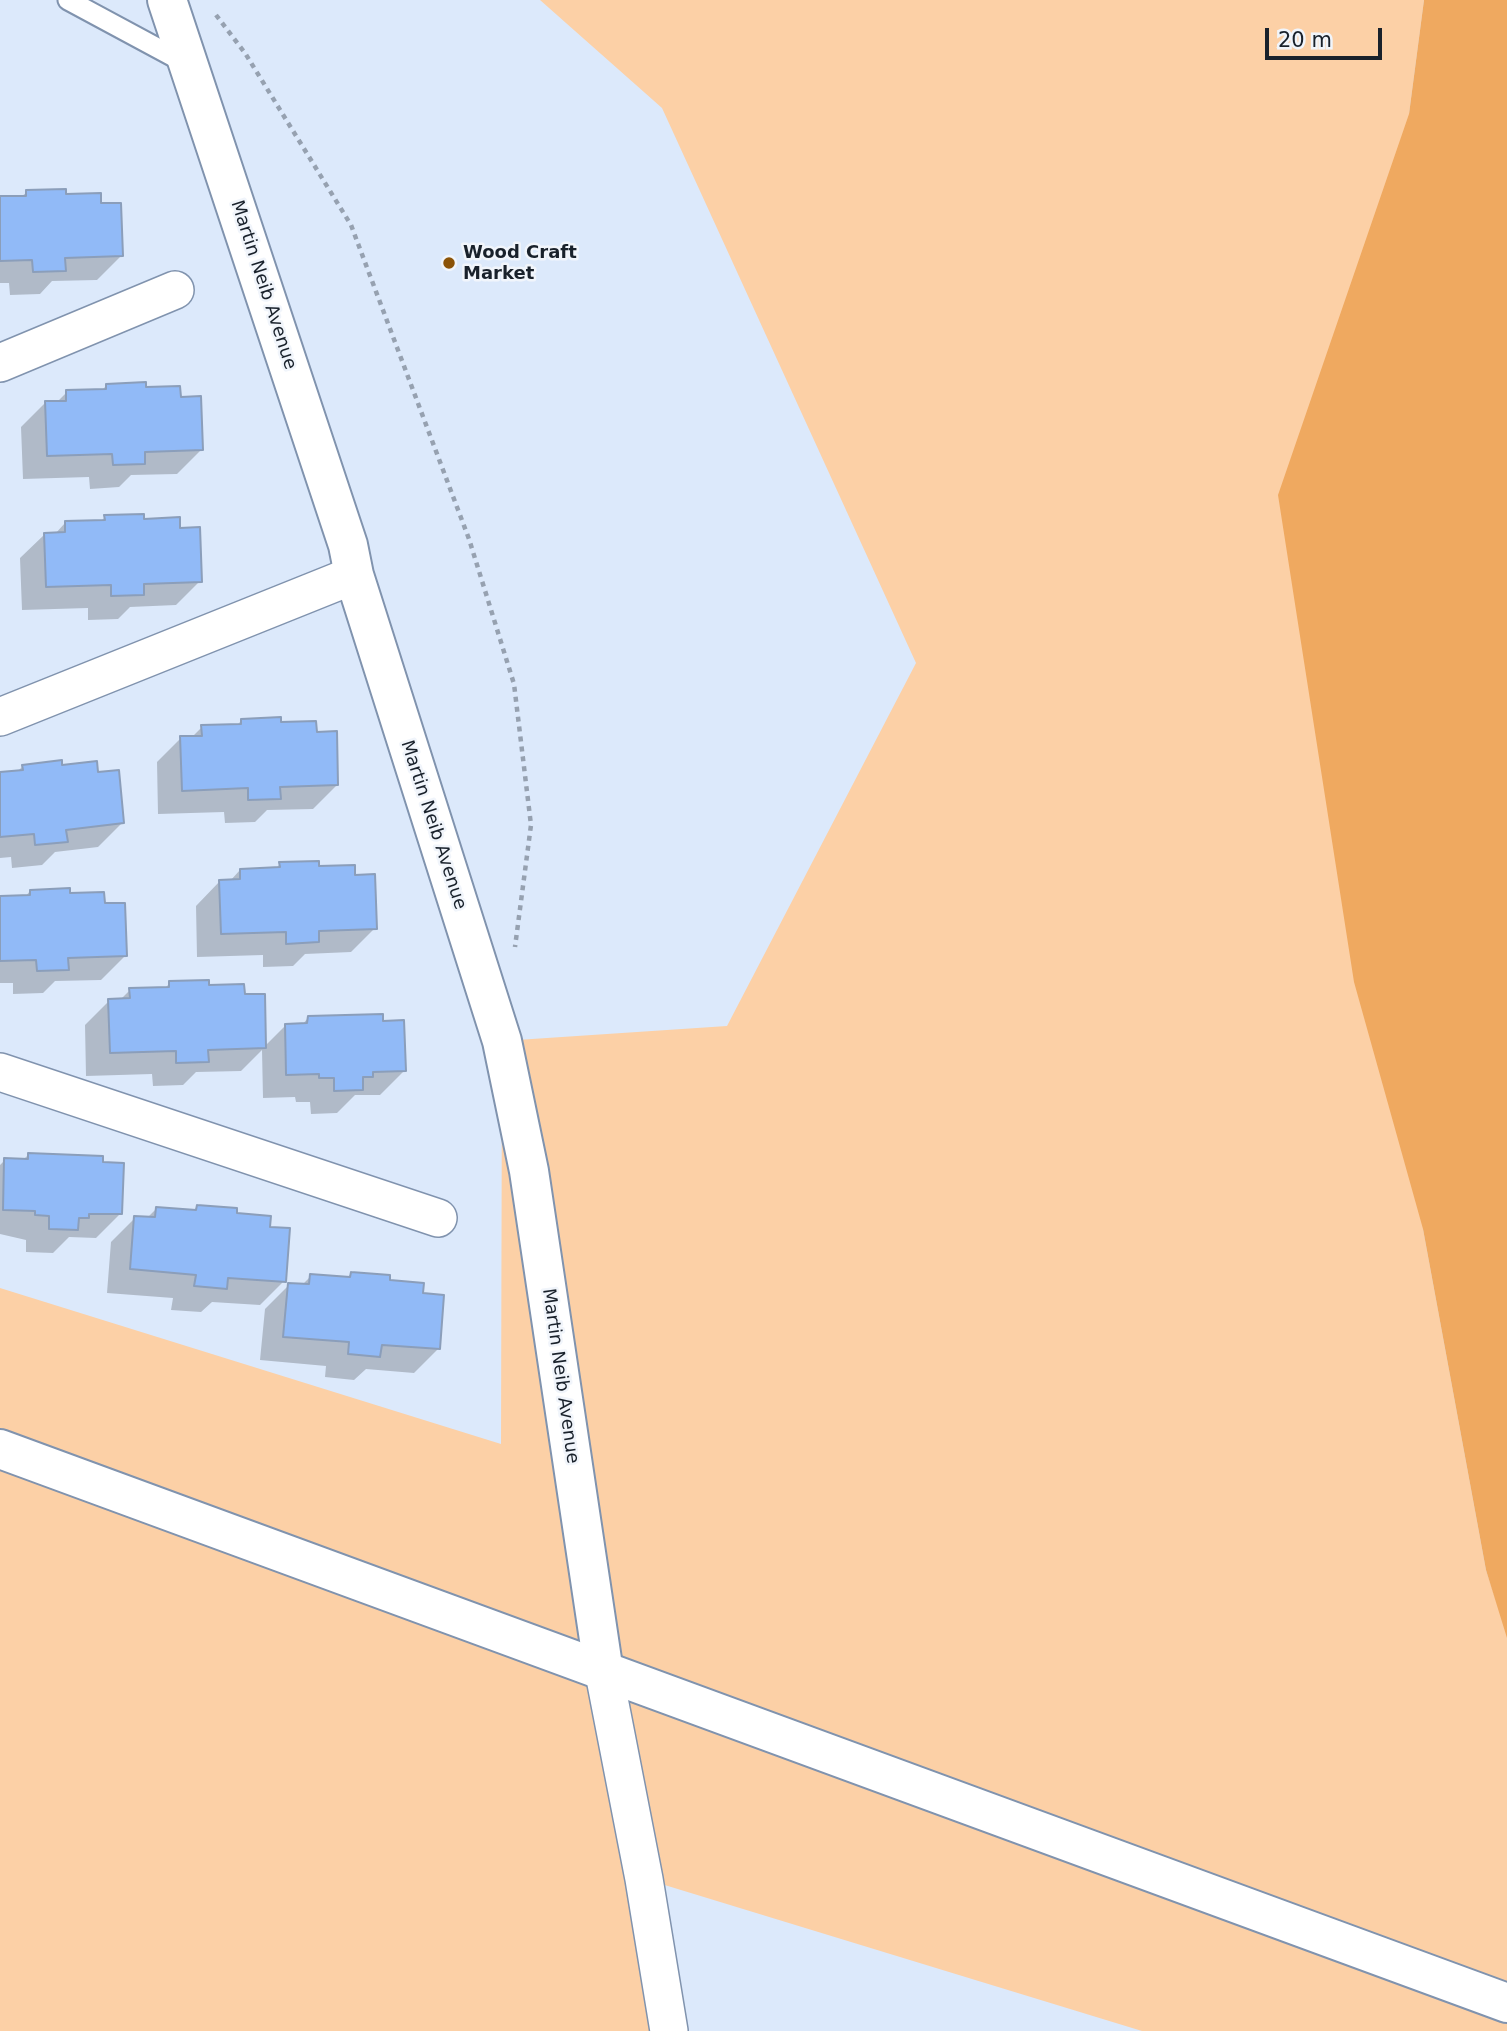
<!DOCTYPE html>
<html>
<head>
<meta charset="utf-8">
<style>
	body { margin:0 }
	#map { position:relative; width:1507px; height:2031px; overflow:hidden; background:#dce9fb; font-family:"DejaVu Sans",sans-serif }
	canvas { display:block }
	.scale { position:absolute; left:1265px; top:28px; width:117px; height:32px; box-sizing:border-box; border:4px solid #19212b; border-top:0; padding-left:9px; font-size:21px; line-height:24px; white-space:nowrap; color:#19212b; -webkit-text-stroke:5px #f1f5fb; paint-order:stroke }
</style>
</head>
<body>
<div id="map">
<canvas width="1507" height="2031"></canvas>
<div class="scale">20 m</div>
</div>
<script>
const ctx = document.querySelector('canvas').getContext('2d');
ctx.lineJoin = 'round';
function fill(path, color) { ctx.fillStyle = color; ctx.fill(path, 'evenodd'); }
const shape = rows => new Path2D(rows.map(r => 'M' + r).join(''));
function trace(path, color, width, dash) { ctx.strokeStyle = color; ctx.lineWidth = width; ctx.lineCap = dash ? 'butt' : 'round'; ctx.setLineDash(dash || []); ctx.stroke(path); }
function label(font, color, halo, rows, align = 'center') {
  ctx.font = font + ' "DejaVu Sans",sans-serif'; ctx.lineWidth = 5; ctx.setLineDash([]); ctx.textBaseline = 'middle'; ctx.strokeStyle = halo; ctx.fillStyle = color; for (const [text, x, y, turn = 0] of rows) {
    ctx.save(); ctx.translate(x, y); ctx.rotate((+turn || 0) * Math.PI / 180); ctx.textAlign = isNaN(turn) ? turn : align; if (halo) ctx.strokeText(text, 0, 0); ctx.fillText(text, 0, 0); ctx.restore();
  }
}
fill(shape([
	[540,0,1424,0,1409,114,1423,1229,1486,1570,1507,1634,1507,2031,1142,2031,645,1879,669,2031,0,2031,0,1288,501,1444,502,1041,727,1026,916,663,662,108]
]), '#fcd0a6');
fill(shape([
	[1424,0,1507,0,1507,1638,1486,1570,1423,1229,1354,982,1278,495,1409,114]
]), '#efa960');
fill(shape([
	[27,192,64,196,100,205,121,256,97,280,52,281,40,294,10,295,9,283,0,283,0,198,21,197],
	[107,385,144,389,179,398,201,450,177,474,131,475,119,487,90,489,89,477,23,479,21,427,45,403,56,403,67,392,101,391],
	[105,517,143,521,200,581,176,605,130,607,118,619,88,620,88,608,22,610,20,558,45,534,55,534,65,523,100,522],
	[242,720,279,724,315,733,337,785,313,809,267,810,255,822,225,823,224,812,158,814,157,762,181,738,191,738,202,727,236,726],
	[23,766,61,767,122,823,98,847,55,852,42,865,12,868,11,857,0,858,0,774,17,772],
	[280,864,353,877,375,928,351,952,305,954,293,966,263,967,263,955,197,957,196,906,220,881,230,881,240,870,275,869],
	[30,891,68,895,103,905,125,956,101,980,55,981,43,993,13,994,13,983,0,983,0,898,25,897],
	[170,983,207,987,243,996,265,1046,286,1025,302,1025,308,1018,381,1023,404,1071,380,1095,355,1095,337,1113,311,1114,310,1102,296,1102,295,1097,263,1098,262,1050,241,1071,196,1072,183,1085,153,1086,152,1074,86,1076,85,1025,109,1001,119,1001,130,990,164,989],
	[29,1154,101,1164,120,1214,96,1238,69,1237,53,1253,26,1252,26,1240,0,1234,0,1165,5,1160,22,1161],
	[198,1206,235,1215,268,1228,284,1281,260,1305,212,1302,201,1312,171,1310,173,1298,107,1293,111,1242,135,1218,147,1218,157,1208,193,1211],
	[351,1274,388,1282,438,1349,414,1373,366,1369,354,1380,325,1377,326,1366,260,1360,265,1309,289,1285,301,1286,311,1276,346,1279]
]), '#0003');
const building = shape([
	[66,189,66,194,101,193,101,203,121,203,123,256,65,258,66,271,33,272,32,260,0,261,0,196,26,196,26,190,66,189],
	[146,382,146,387,180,386,181,397,201,396,203,450,145,452,145,464,113,465,112,454,47,456,45,401,66,401,66,390,106,389,106,384,146,382],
	[144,514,144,519,180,517,180,528,200,527,202,582,144,584,144,595,111,596,111,585,46,587,44,533,65,532,65,521,105,520,104,515,144,514],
	[281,717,281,722,316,721,317,732,337,731,338,785,280,787,281,799,248,800,248,788,182,791,180,736,202,736,201,725,241,724,241,719,281,717],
	[62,760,62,765,97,761,98,772,119,770,124,823,66,830,68,842,35,845,34,834,0,837,0,772,23,770,22,765,62,760],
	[319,861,319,866,355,865,355,875,375,874,377,929,319,931,319,942,286,944,286,932,221,934,219,880,240,879,240,869,280,867,279,862,319,861],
	[70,888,70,893,104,892,105,903,125,903,127,956,68,958,69,970,37,971,36,960,0,961,0,896,30,895,30,890,70,888],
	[209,980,209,985,244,984,245,994,265,994,266,1048,208,1050,209,1062,176,1063,176,1051,110,1053,108,999,130,998,129,988,169,987,169,981,209,980],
	[383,1014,383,1021,404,1020,406,1071,373,1072,373,1077,363,1077,363,1090,334,1091,334,1078,319,1078,319,1074,286,1075,285,1024,307,1023,308,1016,383,1014],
	[28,1153,103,1156,103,1162,124,1163,122,1214,89,1214,89,1218,79,1218,78,1230,49,1229,49,1216,35,1215,35,1211,3,1210,4,1158,28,1159,28,1153],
	[197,1205,237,1208,237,1213,271,1216,270,1227,290,1228,286,1282,228,1278,227,1289,194,1286,196,1275,130,1269,134,1216,155,1217,156,1207,196,1210,197,1205],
	[351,1272,390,1275,390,1280,424,1283,423,1293,444,1295,440,1349,382,1345,380,1357,348,1354,349,1342,283,1337,288,1283,309,1284,310,1274,350,1277,351,1272]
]);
fill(building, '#91baf7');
trace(building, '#8b9eba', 2);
const service = shape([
	[68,0,187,64]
]);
const minor = shape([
	[0,363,175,290],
	[0,717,354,575],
	[0,1072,438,1218],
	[604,1673,644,1879,669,2031]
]);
const secondary = shape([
	[167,0,348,545,354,575,502,1041,529,1171,604,1673]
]);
const trunk = shape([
	[0,1449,1507,2003]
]);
trace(service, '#8093ae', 23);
trace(minor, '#8093ae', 40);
trace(secondary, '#8093ae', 42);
trace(trunk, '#8093ae', 42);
trace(shape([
	[216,15,245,53,351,225,469,539,514,684,531,825,515,947]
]), '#96a1b0', 4.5, [5, 5]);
trace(service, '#fff', 19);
trace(minor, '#fff', 37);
trace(secondary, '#fff', 38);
trace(trunk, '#fff', 38);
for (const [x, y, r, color] of [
	[449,263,7,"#8b5307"]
]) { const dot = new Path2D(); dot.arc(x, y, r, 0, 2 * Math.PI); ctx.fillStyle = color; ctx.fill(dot); trace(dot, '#f1f5fb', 2.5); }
label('bold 18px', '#19212b', '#f1f5fb', [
	["Wood Craft",463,253],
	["Market",463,274]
], 'left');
label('18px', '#19212b', '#f1f5fb', [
	["Martin Neib Avenue",263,285,72],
	["Martin Neib Avenue",433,825,72],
	["Martin Neib Avenue",560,1376,82]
]);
</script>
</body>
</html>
